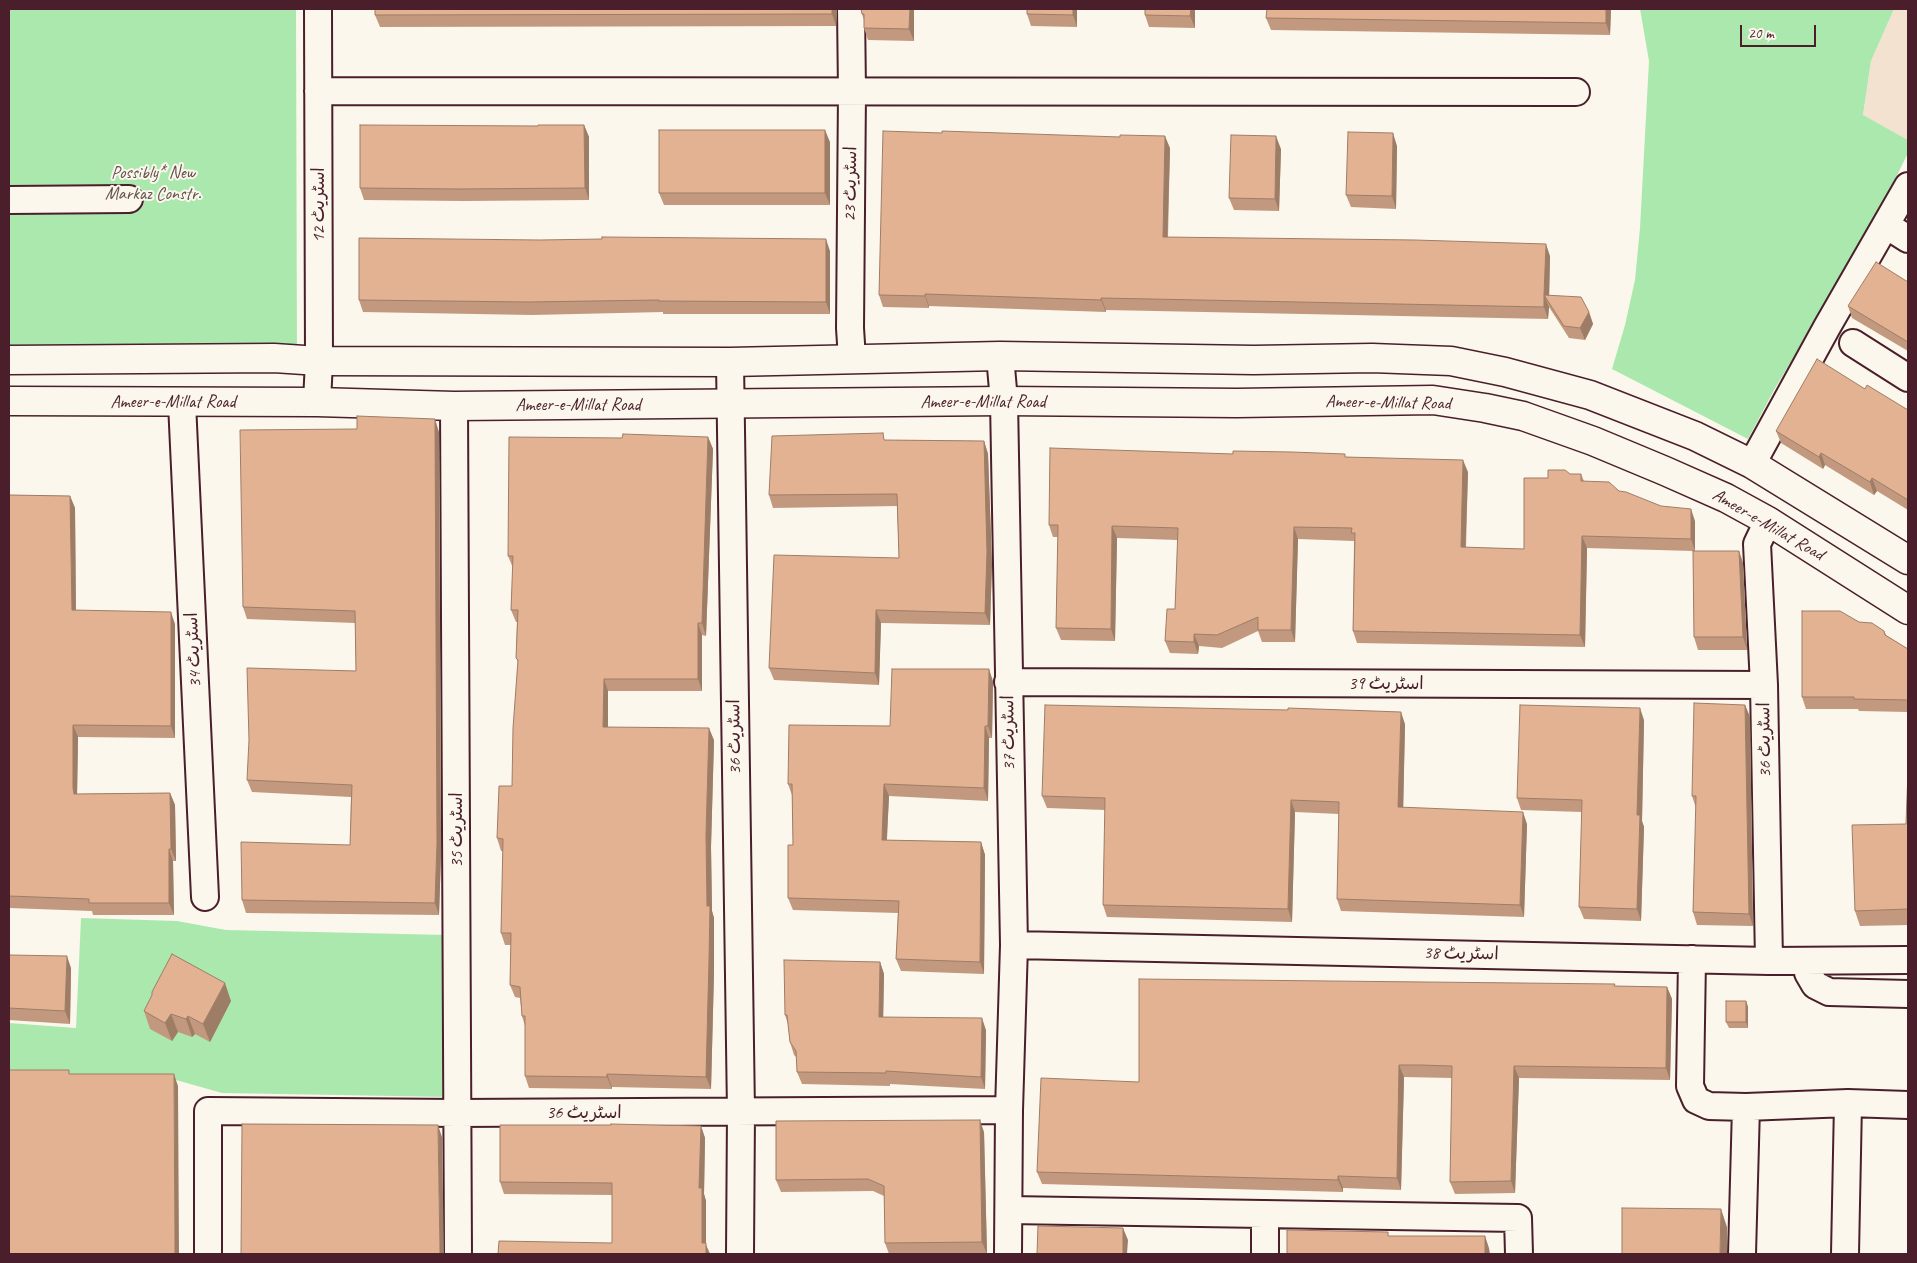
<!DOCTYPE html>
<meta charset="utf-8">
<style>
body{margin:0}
#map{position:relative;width:1917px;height:1263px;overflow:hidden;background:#fbf7ec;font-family:Caveat,sans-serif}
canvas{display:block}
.frame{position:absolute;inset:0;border:10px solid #4a1f2b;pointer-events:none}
.scale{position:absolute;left:1740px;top:25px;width:76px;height:22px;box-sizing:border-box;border:2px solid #4a1f2b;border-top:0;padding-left:6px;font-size:15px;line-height:18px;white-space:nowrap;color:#4a1f2b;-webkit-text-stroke:4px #fbf7ec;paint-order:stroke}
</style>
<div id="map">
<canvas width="1917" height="1263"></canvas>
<div class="frame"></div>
<div class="scale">20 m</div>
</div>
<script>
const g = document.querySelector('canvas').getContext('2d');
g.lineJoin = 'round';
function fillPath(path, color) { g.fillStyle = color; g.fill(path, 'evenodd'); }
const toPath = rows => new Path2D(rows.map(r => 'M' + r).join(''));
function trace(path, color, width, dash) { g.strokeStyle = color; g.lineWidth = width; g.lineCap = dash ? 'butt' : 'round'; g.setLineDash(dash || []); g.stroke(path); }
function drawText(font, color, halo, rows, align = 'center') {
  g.font = font + ' Caveat,"Playpen Sans Arabic",sans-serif'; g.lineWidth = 4; g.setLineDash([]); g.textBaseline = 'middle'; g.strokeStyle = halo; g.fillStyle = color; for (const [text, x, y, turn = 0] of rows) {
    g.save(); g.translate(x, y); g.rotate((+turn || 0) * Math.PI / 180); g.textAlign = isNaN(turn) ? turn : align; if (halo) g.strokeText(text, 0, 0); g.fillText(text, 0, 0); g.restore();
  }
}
fillPath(toPath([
 [1894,9,1908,9,1908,140,1863,116,1871,61]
]), '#f4e2d1');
fillPath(toPath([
 [9,9,296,9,297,364,9,358],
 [1640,9,1894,9,1871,61,1863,115,1908,140,1908,153,1871,228,1774,390,1748,439,1612,369,1625,325,1635,280,1640,228,1649,61],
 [81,918,177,921,226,930,447,935,452,1097,222,1093,176,1080,9,1077,9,1023,76,1028]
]), '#abe8ae');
const street = toPath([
 [851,9,852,92,850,328,852,359],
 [318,91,1576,92],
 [9,200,129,199],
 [1886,225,1908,239],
 [1853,343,1908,378],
 [1000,356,1004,401,1014,945,1009,1110,1008,1254],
 [730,362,741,1112,740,1254],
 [317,402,319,361,318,9],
 [182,403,205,897],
 [454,406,458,1254],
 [1752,464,1827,327,1908,186],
 [1768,521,1757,544,1764,685,1769,961],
 [1008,682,1764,685],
 [1014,945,1769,961,1908,960],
 [1692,959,1690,1086,1696,1100,1709,1106,1746,1107,1848,1103,1908,1105],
 [1808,961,1808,973,1815,985,1829,992,1908,994],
 [1009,1210,1518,1218,1519,1254],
 [1265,1215,1265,1254],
 [208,1254,208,1111,458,1113,1009,1110],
 [1742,1254,1746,1107],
 [1845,1254,1848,1103]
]);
const secondary = toPath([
 [9,360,274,358,319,361,730,362,1000,356,1254,360,1372,358,1451,361,1505,372,1590,395,1695,436,1752,464,1908,560],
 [9,401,317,402,454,406,1004,401,1237,403,1433,400,1485,408,1523,416,1593,441,1665,471,1726,498,1768,521,1908,610]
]);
trace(street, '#4a1f2b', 30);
trace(secondary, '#4a1f2b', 31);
trace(street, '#fbf7ec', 26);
trace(secondary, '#fbf7ec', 28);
fillPath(toPath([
 [375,9,837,9,836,26,380,27,375,15],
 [861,9,914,9,914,41,868,40,864,28,864,20,862,14],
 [1027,9,1077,9,1077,27,1031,26,1027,14],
 [1145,9,1195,9,1195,28,1149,27,1145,15],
 [1611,9,1610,35,1271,30,1266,18],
 [584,125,589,137,589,200,464,201,364,200,360,188,538,126],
 [830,142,830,205,664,205,659,193],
 [1397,146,1396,209,1351,207,1346,195],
 [1170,148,1168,237,1550,256,1549,295,1589,312,1593,324,1585,340,1569,338,1549,307,1548,319,1106,310,1106,312,929,306,929,308,883,307,879,295],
 [1281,149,1279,211,1234,210,1229,198],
 [830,251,830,314,663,314,663,312,532,315,363,312,359,300],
 [1908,282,1908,351,1852,318,1848,306],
 [1865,389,1908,410,1908,510,1877,491,1874,495,1825,465,1823,469,1781,443,1776,431],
 [439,432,441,855,439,915,246,913,242,900,350,845,351,797,252,792,247,780,356,671,355,623,247,619,243,607],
 [708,437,713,449,706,636,702,635,702,691,608,691,608,727,714,740,711,847,712,911,714,918,714,972,711,1089,612,1087,612,1089,529,1088,525,1076,525,1026,522,1016,520,998,515,997,510,985,511,945,505,945,501,933,503,851,501,851,497,838,512,786,518,662,516,658,517,622,516,622,511,610,513,568,508,556],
 [886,440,984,441,988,454,992,564,990,625,881,623,879,685,774,680,769,668,899,558,897,506,773,508,769,495],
 [1346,457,1468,472,1466,548,1524,549,1548,478,1570,474,1581,474,1584,481,1619,491,1695,521,1695,551,1739,551,1743,563,1747,650,1698,650,1694,637,1693,551,1587,548,1585,647,1357,643,1353,631,1354,541,1298,539,1295,642,1262,642,1258,631,1222,648,1199,646,1198,654,1170,653,1165,641,1175,609,1178,540,1117,538,1115,641,1061,640,1056,628,1058,537,1053,537,1049,525],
 [9,495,70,496,75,508,76,610,175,624,175,738,78,737,77,794,170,793,175,805,176,861,173,861,174,915,93,915,92,911,9,908],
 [1859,622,1884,631,1886,635,1908,649,1908,712,1859,711,1858,709,1806,709,1802,697],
 [993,681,992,738,989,738,988,801,889,796,887,840,981,842,985,855,984,974,901,971,896,959,898,913,793,910,788,898,793,845,792,795,788,784,890,726],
 [1745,705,1750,717,1753,926,1697,925,1693,912,1696,808,1692,796],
 [1644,720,1642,821,1644,827,1641,921,1584,919,1579,907,1582,812,1521,810,1517,798],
 [1405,724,1403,808,1527,824,1524,917,1341,911,1337,899,1339,814,1295,812,1292,922,1107,917,1103,905,1105,810,1047,808,1042,796],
 [1908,771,1908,925,1860,926,1855,911,1906,824],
 [9,955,71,968,70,1024,9,1020],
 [880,962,884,974,883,1017,986,1030,985,1089,890,1084,890,1086,802,1084,797,1072,797,1058,794,1055,790,1042,788,1024,785,1015],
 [1615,984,1615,986,1667,987,1672,999,1670,1080,1519,1078,1515,1193,1455,1194,1450,1182,1452,1078,1404,1077,1401,1190,1343,1188,1343,1192,1042,1184,1037,1172,1139,1082],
 [231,1001,210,1042,195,1034,192,1037,178,1032,172,1041,150,1029,144,1011],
 [1746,1001,1748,1007,1748,1028,1729,1028,1726,1022],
 [701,1126,705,1138,704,1194,706,1201,706,1245,710,1254,498,1254,612,1243,612,1195,504,1194,500,1182],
 [984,1132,987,1254,889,1254,885,1243,884,1196,873,1191,781,1192,776,1180]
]), '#c2997e');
fillPath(toPath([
 [832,9,837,9,836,26,832,14],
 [910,9,914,9,914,41,909,29],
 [1073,9,1077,9,1077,27,1073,15],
 [1191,9,1195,9,1195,28,1190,16],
 [1606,9,1611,9,1610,35,1606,23],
 [584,125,589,137,589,200,585,188],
 [825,130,830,142,830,205,825,193],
 [1393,133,1397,146,1396,209,1392,196],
 [1165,136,1170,148,1167,249,1163,237],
 [1276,136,1281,149,1279,211,1275,199],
 [826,239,830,251,830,314,826,302],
 [1546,244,1550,256,1549,302,1544,295],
 [925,294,929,306,929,308,925,296],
 [1544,295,1549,307,1548,319,1544,307],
 [1101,298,1106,310,1106,312,1101,300],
 [1589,312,1593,324,1585,340,1580,328],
 [435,419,439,432,441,855,439,915,435,903],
 [708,437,713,449,706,636,702,623],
 [984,441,988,454,992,564,990,625,985,613],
 [1821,453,1825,465,1823,469,1819,457],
 [1463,460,1468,472,1465,560,1461,547],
 [1872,478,1877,491,1874,495,1870,482],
 [70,496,75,508,76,622,72,610],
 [1691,509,1695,521,1695,551,1691,539],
 [1112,526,1117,538,1115,641,1111,629],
 [1294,527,1298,539,1295,642,1291,630],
 [1582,536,1587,548,1585,647,1580,635],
 [1739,551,1743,563,1747,650,1743,637],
 [876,610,881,623,879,685,875,673],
 [171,612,175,624,175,738,171,726],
 [698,623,702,635,702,691,698,679],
 [1194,634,1199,646,1198,654,1194,642],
 [989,669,993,681,992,738,988,726],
 [604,679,608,691,608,739,603,727],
 [1745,705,1750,717,1753,926,1749,914],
 [1640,708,1644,720,1642,821,1644,827,1641,921,1637,909,1637,815],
 [1401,712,1405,724,1403,819,1398,807],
 [73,725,78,737,77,800,74,794,73,788],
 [985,726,989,738,988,801,984,788],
 [709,728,714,740,711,847,712,911,714,918,714,972,711,1089,706,1077,707,906,706,835],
 [884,784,889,796,886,852,882,840],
 [170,793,175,805,176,861,171,849],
 [1291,800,1295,812,1292,922,1288,909],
 [1523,812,1527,824,1524,917,1520,905],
 [981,842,985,855,984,974,980,962],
 [169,849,173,861,174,915,169,903],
 [67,956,71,968,70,1024,65,1011],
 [880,962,884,974,883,1029,879,1017],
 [225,983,231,1001,210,1042,203,1024],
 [1667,987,1672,999,1670,1080,1666,1068],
 [1746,1001,1748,1007,1748,1028,1746,1022],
 [171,1014,178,1032,172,1041,165,1023],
 [188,1016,195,1034,192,1037,186,1019],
 [982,1018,986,1030,985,1089,981,1077],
 [1399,1065,1404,1077,1401,1190,1397,1178],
 [1514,1066,1519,1078,1515,1193,1511,1181],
 [174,1074,178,1086,179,1254,175,1254],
 [607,1074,612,1087,612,1089,607,1077],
 [980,1120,984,1132,987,1254,982,1242],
 [438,1125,442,1137,444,1254,440,1254],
 [701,1126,705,1138,704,1194,706,1201,706,1245,710,1254,706,1254,702,1243,699,1188],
 [1338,1176,1343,1188,1343,1192,1338,1180],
 [1721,1209,1727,1227,1727,1254,1720,1254],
 [1123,1228,1128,1240,1127,1254,1123,1254],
 [1485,1236,1489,1248,1490,1254,1485,1254]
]), '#9e7d67');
const building = toPath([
 [375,9,832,9,832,14,375,15,375,9],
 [861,9,910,9,909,29,864,28,864,14,862,14,861,9],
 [1027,9,1073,9,1073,15,1027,14,1027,9],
 [1145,9,1191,9,1190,16,1145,15,1145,9],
 [1267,9,1606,9,1606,23,1266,18,1267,9],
 [360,125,538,126,538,125,584,125,585,188,459,189,360,188,360,125],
 [659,130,825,130,825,193,659,193,659,130],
 [883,131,942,133,942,131,1120,137,1120,135,1165,136,1163,237,1415,240,1546,244,1544,295,1581,297,1589,312,1580,328,1564,326,1544,295,1544,307,1101,298,1101,300,925,294,925,296,879,295,883,131],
 [1348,132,1393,133,1392,196,1346,195,1348,132],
 [1231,135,1276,136,1275,199,1229,198,1231,135],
 [602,237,826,239,826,302,659,301,659,300,528,302,359,300,359,238,540,240,602,239,602,237],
 [1876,262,1908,282,1908,342,1848,306,1876,262],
 [1817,359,1865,389,1867,385,1908,410,1908,500,1872,478,1870,482,1821,453,1819,457,1776,431,1817,359],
 [357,416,435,419,437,843,435,903,242,900,241,842,350,845,352,785,247,780,249,740,247,668,356,671,355,611,243,607,240,430,357,429,357,416],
 [883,433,884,440,984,441,987,552,985,613,876,610,875,673,769,668,774,555,899,558,897,494,769,495,772,436,883,433],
 [623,434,708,437,702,623,698,623,698,679,604,679,603,727,709,728,706,835,707,906,710,906,709,960,706,1077,607,1074,607,1077,525,1076,525,1016,522,1016,520,987,510,985,511,933,501,933,503,839,497,838,499,786,512,786,513,728,518,660,516,658,518,610,511,610,513,556,508,556,509,437,622,438,623,434],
 [1050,448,1233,454,1233,451,1292,452,1345,454,1345,457,1463,460,1461,547,1524,549,1524,478,1548,478,1548,470,1565,470,1570,474,1581,474,1581,481,1609,482,1619,491,1626,492,1661,506,1691,509,1691,539,1582,536,1580,635,1353,631,1355,533,1351,533,1352,528,1294,527,1291,630,1258,630,1258,617,1217,635,1194,634,1194,642,1165,641,1167,609,1175,609,1178,528,1112,526,1111,629,1056,628,1058,525,1049,525,1050,448],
 [9,495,70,496,72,610,171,612,171,726,73,725,73,788,74,794,170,793,171,849,169,849,169,903,89,903,89,899,9,896,9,495],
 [1693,551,1739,551,1743,637,1694,637,1693,551],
 [1802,611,1840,611,1859,622,1872,623,1884,631,1885,635,1908,649,1908,700,1854,699,1854,697,1802,697,1802,611],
 [892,669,989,669,988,726,985,726,984,788,884,784,882,840,981,842,980,962,896,959,899,901,788,898,788,845,793,845,792,784,788,784,789,725,890,726,892,669],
 [1694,703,1745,705,1749,914,1693,912,1696,796,1692,796,1694,703],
 [1045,705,1288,710,1288,708,1401,712,1398,807,1523,812,1520,905,1337,899,1339,802,1291,800,1288,909,1103,905,1105,798,1042,796,1045,705],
 [1520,705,1640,708,1637,815,1640,815,1637,909,1579,907,1582,800,1517,798,1520,705],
 [1908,771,1908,909,1855,911,1852,825,1906,824,1908,771],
 [172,954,225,983,203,1024,188,1016,186,1019,171,1014,165,1023,144,1011,152,995,152,992,172,954],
 [9,955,67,956,65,1011,9,1008,9,955],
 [784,960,880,962,879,1017,982,1018,981,1077,886,1071,886,1073,797,1072,796,1051,790,1042,787,1015,785,1015,784,960],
 [1139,979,1615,984,1614,986,1667,987,1666,1068,1514,1066,1511,1181,1450,1182,1452,1066,1420,1065,1399,1065,1397,1178,1338,1176,1338,1180,1037,1172,1041,1078,1139,1082,1139,979],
 [1726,1001,1746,1001,1746,1022,1726,1022,1726,1001],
 [9,1070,69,1070,69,1074,174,1074,175,1254,9,1254,9,1070],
 [980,1120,982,1242,885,1243,884,1186,868,1179,776,1180,776,1121,980,1120],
 [242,1124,438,1125,440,1254,241,1254,242,1124],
 [611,1124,701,1126,699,1188,702,1188,702,1243,706,1243,706,1254,498,1254,499,1241,612,1243,612,1183,500,1182,500,1125,611,1125,611,1124],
 [1622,1208,1721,1209,1720,1254,1622,1254,1622,1208],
 [1038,1226,1123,1228,1123,1254,1037,1254,1038,1226],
 [1287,1230,1388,1232,1388,1236,1485,1236,1485,1254,1287,1254,1287,1230]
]);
fillPath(building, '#e2b293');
trace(building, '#9e7d67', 1);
drawText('18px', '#62514c', '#fbf7ec', [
 ["Possibly* New",153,173],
 ["Markaz Constr.",153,194]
]);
drawText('18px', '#4a1f2b', '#fbf7ec', [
 ["اسٹریٹ 23",851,184,-89],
 ["اسٹریٹ 12",319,205,-90],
 ["Ameer-e-Millat Road",173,402],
 ["Ameer-e-Millat Road",983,402],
 ["Ameer-e-Millat Road",1388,403,1],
 ["Ameer-e-Millat Road",578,405],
 ["Ameer-e-Millat Road",1768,525,30],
 ["اسٹریٹ 34",194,650,-93],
 ["اسٹریٹ 39",1386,684],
 ["اسٹریٹ 37",1009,733,-91],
 ["اسٹریٹ 36",735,737,-91],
 ["اسٹریٹ 36",1765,740,-91],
 ["اسٹریٹ 35",457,830,-90],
 ["اسٹریٹ 38",1461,954,1],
 ["اسٹریٹ 36",584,1113]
]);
</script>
